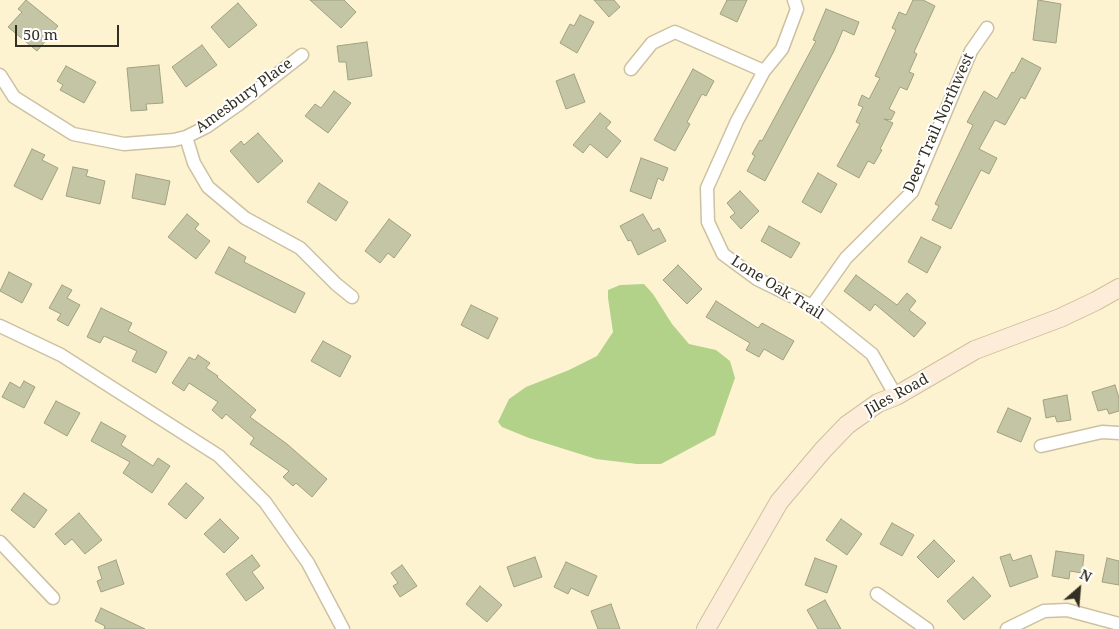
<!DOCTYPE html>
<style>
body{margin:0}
#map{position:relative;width:1119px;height:629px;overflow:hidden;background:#fef3d1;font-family:"Noto Serif",serif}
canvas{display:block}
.north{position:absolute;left:1054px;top:564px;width:50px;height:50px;-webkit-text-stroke:4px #fff;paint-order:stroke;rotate:27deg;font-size:14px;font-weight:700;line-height:20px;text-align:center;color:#332f22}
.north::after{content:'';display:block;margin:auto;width:18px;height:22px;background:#332f22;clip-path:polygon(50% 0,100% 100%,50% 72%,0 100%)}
.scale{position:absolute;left:15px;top:25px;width:104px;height:22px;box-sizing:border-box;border:2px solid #332f22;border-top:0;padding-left:6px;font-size:15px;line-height:18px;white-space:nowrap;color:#332f22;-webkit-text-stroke:4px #fff;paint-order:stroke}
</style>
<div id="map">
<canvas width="1119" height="629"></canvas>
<div class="north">N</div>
<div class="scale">50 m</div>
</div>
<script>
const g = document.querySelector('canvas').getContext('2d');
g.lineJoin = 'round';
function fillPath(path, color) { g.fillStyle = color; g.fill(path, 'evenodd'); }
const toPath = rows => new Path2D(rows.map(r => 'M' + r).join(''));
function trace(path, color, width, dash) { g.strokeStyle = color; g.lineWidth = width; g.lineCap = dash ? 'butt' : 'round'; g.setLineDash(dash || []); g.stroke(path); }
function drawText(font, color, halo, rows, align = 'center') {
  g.font = font + ' "Noto Serif",serif'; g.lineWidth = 4; g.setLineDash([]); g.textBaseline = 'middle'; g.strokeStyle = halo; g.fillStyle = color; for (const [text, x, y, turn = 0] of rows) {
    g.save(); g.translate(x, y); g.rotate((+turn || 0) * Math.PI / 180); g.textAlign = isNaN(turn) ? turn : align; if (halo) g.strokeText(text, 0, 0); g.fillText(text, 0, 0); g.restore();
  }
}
fillPath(toPath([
 [644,284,653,294,672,324,689,344,716,350,730,361,735,378,715,435,661,464,637,464,596,459,529,438,502,427,498,422,509,399,526,387,569,370,597,356,613,332,608,298,608,290,620,285]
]), '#b2d289');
const building = toPath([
 [26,0,58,26,37,51,8,27,22,12,18,9,26,0],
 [310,0,344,0,356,12,341,28,310,0],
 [594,0,614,0,620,7,609,17,594,0],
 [727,0,747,0,737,22,720,14,727,0],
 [913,0,923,0,935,6,914,52,917,54,909,72,914,74,907,90,900,87,889,109,895,112,891,120,884,119,893,123,880,149,882,150,874,164,868,161,859,178,837,166,860,124,856,122,863,107,858,105,862,95,869,99,880,78,875,76,896,30,892,28,899,12,906,15,913,0],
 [1038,0,1061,4,1056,43,1033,40,1038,0],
 [238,3,257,25,229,48,211,27,238,3],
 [826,9,859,22,854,35,843,30,834,51,765,181,747,171,755,156,752,154,760,140,762,141,816,41,813,40,826,9],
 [580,15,594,22,577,53,560,43,570,24,574,26,580,15],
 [367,42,372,76,348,80,346,62,339,62,337,46,367,42],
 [202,45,217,65,186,87,172,67,202,45],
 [1022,58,1041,68,1025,99,1021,97,1005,125,995,120,979,149,997,158,989,174,981,170,951,229,932,220,939,206,935,204,973,125,967,122,984,91,997,99,1012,72,1014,73,1022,58],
 [159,65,163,103,146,104,147,110,131,111,127,68,159,65],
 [66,66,96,82,84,103,60,90,63,85,57,81,66,66],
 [693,69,714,81,706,96,702,94,687,122,690,124,675,151,654,140,693,69],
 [574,74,585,102,566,109,556,81,574,74],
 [334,91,351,103,328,133,305,116,315,104,321,108,334,91],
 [600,113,611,122,606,128,621,141,607,158,590,144,583,153,573,145,600,113],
 [258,133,283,161,258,183,230,151,241,141,244,145,258,133],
 [32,149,45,155,42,160,58,168,42,200,14,186,32,149],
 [641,158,668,168,663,181,658,178,651,199,630,191,641,158],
 [73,167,88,170,86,176,105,181,100,204,66,196,73,167],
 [818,173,837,184,821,213,802,202,818,173],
 [136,174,170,181,165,205,132,198,136,174],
 [319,183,348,202,336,221,307,202,319,183],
 [740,191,759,211,741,229,730,217,735,213,727,203,740,191],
 [187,214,199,224,195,229,210,241,196,259,168,237,187,214],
 [643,214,653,231,659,228,666,241,638,255,631,240,628,241,620,226,643,214],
 [389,219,411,235,394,258,388,253,380,263,365,251,389,219],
 [769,226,800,243,791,258,761,241,769,226],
 [921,237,941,247,927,273,908,262,921,237],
 [229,247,246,257,244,262,305,293,295,313,215,273,229,247],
 [678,265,702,289,687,304,663,280,678,265],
 [9,272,32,284,22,303,0,291,9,272],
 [856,275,897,305,907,293,916,301,909,310,926,323,914,337,875,304,870,311,844,291,856,275],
 [62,285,72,290,67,298,80,305,68,326,57,320,61,314,49,308,62,285],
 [716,301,758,328,762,323,794,341,783,360,764,349,759,357,746,350,750,343,706,317,716,301],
 [471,305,498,318,488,339,461,325,471,305],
 [101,308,132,323,128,331,167,352,156,373,132,361,137,351,104,336,100,343,87,337,101,308],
 [323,341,351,356,340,377,311,361,323,341],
 [198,355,210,363,206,368,218,376,217,377,256,410,250,417,287,444,327,479,312,497,296,483,293,486,283,477,289,471,250,444,254,438,226,414,222,419,212,410,218,402,189,383,184,391,172,383,189,357,195,360,198,355],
 [24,381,35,387,24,408,2,397,10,382,20,388,24,381],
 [1115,385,1119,398,1119,411,1109,414,1107,409,1098,411,1092,392,1115,385],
 [1067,395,1071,420,1057,422,1055,416,1046,418,1043,400,1067,395],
 [56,401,80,413,67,436,44,423,56,401],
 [1008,408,1031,418,1021,442,997,432,1008,408],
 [101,422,126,436,121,445,153,466,158,458,170,466,152,493,123,473,130,462,91,441,101,422],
 [186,483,204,498,186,519,168,504,186,483],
 [24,493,47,510,34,528,11,510,24,493],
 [79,513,102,540,85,554,72,539,65,545,55,534,79,513],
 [220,519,239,538,224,553,204,534,220,519],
 [841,519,862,534,847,555,826,540,841,519],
 [892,523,914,535,902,556,880,544,892,523],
 [934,540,955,561,938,578,917,557,934,540],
 [1056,551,1084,555,1082,573,1070,571,1069,579,1052,576,1056,551],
 [1010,554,1013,561,1031,555,1038,577,1010,587,1000,557,1010,554],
 [252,555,260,566,252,572,264,588,246,601,226,574,252,555],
 [535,557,542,577,514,587,507,567,535,557],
 [815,558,837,566,827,593,805,585,815,558],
 [1107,558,1119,561,1119,585,1102,582,1107,558],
 [116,560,124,584,101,592,97,581,102,579,98,567,116,560],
 [566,562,597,576,588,596,571,588,568,594,554,587,566,562],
 [402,565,417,586,400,597,393,586,398,583,391,573,402,565],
 [973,577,991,596,964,620,947,601,973,577],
 [480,586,502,605,487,622,466,604,480,586],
 [825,600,841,629,818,629,807,610,825,600],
 [611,604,620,629,598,629,591,611,611,604],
 [101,608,145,629,104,629,105,626,95,621,101,608]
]);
fillPath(building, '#c3c5a4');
trace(building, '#a0a181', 1);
const street = toPath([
 [794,0,797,9,782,49,764,71,737,121,707,188,708,222,723,254,757,279,812,306,872,354,896,396],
 [631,69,652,43,675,32,764,71],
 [0,75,14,97,73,134,124,144,174,140,186,137,206,127,239,104,302,55],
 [186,137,194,163,208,187,245,218,300,248,336,284,352,297],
 [812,306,846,258,912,192,971,51,987,28],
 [0,326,61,355,219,456,265,502,308,563,343,629],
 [1041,446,1102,432,1119,433],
 [0,542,53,598],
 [877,594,927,629],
 [1007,629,1044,611,1067,610,1119,624]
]);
const secondary = toPath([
 [706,629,779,502,823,450,847,425,878,403,896,396,975,350,1060,318,1096,301,1119,288]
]);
trace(street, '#ccc1a1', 15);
trace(secondary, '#ccc1a1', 20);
trace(street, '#fff', 12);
trace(secondary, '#fdecd7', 18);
drawText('15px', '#332f22', '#fff', [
 ["Amesbury Place",244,96,-36],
 ["Deer Trail Northwest",939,123,-66],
 ["Lone Oak Trail",777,288,32],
 ["Jiles Road",897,395,-29]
]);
</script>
